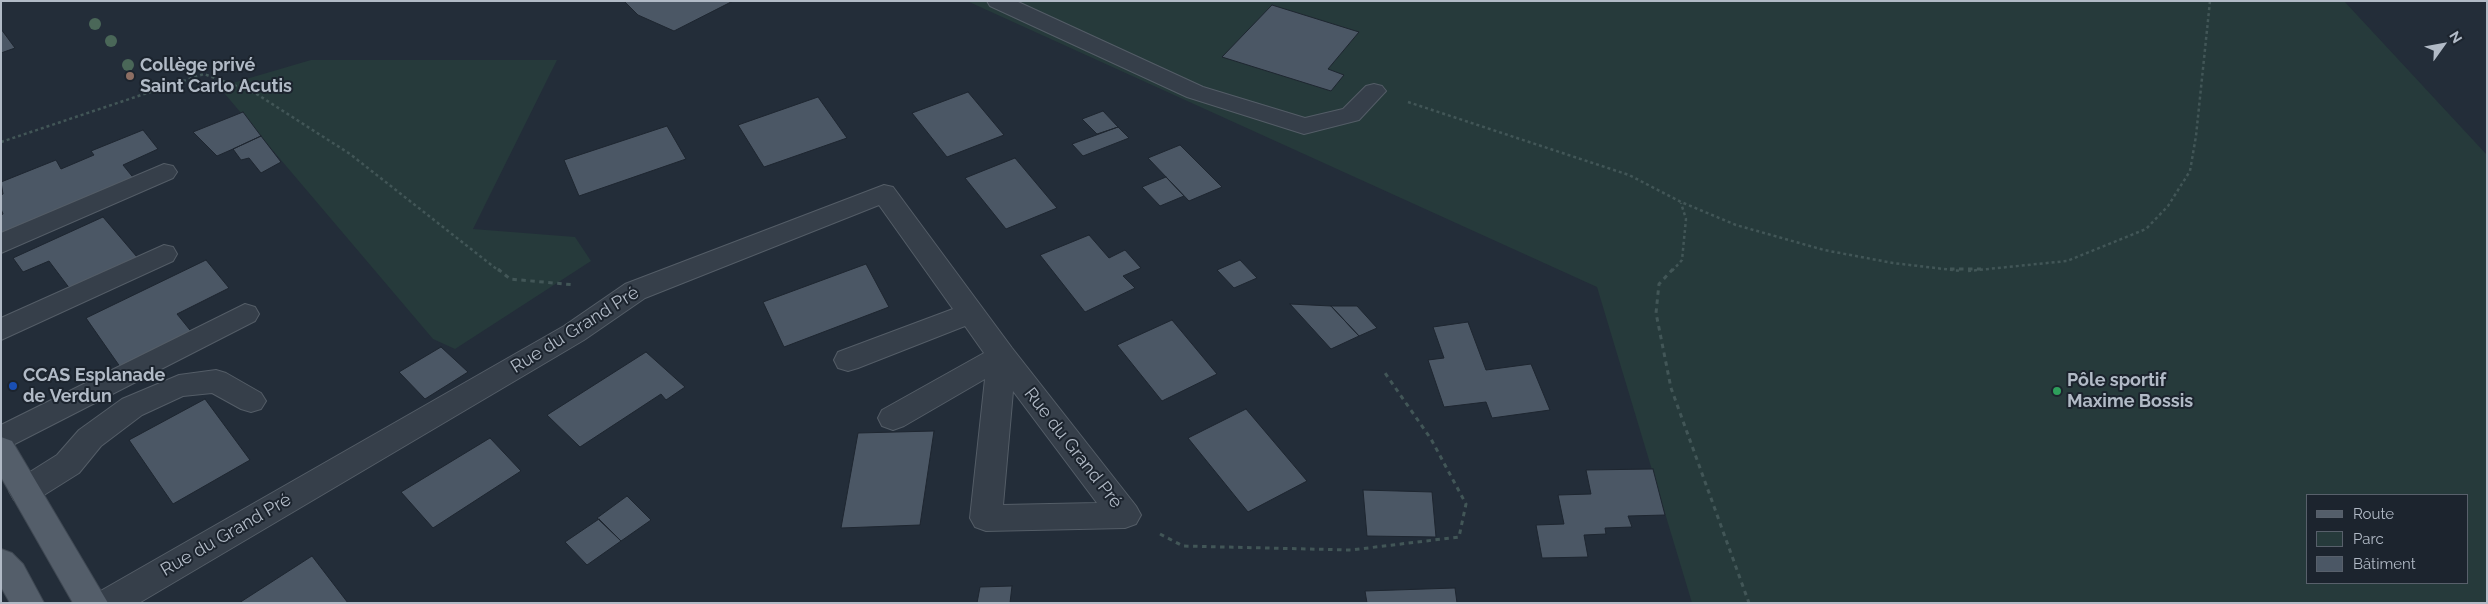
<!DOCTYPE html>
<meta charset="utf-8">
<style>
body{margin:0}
#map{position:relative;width:2488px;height:604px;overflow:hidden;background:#232d39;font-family:Raleway,sans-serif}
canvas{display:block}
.frame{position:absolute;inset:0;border:2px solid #b1bac6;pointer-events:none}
.legend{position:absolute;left:2306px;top:494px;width:162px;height:90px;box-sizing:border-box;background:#1c242e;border:1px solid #58606b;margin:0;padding:6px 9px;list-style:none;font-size:15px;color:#b1bac6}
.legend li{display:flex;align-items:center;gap:10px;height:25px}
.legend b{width:25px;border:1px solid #58606b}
.north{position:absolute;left:2418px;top:20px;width:50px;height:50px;-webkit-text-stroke:4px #1c242e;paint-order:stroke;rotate:58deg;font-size:14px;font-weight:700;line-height:20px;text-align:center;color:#b1bac6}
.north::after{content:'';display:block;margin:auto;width:18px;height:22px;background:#b1bac6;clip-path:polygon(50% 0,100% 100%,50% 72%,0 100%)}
</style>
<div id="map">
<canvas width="2488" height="604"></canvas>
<div class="frame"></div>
<ul class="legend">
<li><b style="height:6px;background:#545e6a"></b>Route</li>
<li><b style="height:14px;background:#263a3b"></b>Parc</li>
<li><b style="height:14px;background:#4b5765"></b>Bâtiment</li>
</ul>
<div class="north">N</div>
</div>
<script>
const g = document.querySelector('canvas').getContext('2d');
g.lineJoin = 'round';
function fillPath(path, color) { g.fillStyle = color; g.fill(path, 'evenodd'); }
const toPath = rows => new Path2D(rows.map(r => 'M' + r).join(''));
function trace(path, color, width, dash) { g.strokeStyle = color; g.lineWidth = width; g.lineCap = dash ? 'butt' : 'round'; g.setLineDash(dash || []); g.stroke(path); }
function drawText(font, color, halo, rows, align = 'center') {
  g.font = font + ' Raleway,sans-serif'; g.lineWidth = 4; g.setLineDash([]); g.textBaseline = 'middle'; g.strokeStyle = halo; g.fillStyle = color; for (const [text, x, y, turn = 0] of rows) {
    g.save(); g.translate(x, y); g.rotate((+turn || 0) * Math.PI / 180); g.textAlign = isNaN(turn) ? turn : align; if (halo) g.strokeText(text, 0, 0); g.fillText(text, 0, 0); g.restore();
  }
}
fillPath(toPath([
 [967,1,2344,1,2487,155,2487,603,1692,603,1597,287],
 [2307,495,2467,495,2467,583,2307,583],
 [311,60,557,60,473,229,575,237,591,261,455,349,433,339,219,87]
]), '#263a3b');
const building = toPath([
 [624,1,733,1,674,31,638,15,624,1],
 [1272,5,1359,32,1328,69,1344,75,1331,91,1222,57,1272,5],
 [1,29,15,48,1,53,1,29],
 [968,92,1004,135,947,157,912,113,968,92],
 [818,97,847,138,764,167,738,125,818,97],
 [1103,111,1118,127,1097,134,1082,119,1103,111],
 [243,112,261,136,233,149,217,156,193,132,243,112],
 [667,126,686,159,579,196,564,160,667,126],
 [1118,127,1129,138,1083,156,1072,144,1118,127],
 [143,130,158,149,123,165,136,181,1,239,1,215,3,214,1,209,1,195,3,194,1,182,56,160,61,169,94,155,91,151,143,130],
 [261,136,281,162,261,173,249,158,241,160,233,149,261,136],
 [1180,145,1222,187,1189,201,1148,158,1180,145],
 [1015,158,1057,208,1006,229,965,178,1015,158],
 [1166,177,1184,196,1160,206,1142,187,1166,177],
 [103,217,137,257,70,289,49,261,23,272,13,258,103,217],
 [1089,235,1109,258,1125,250,1141,268,1123,276,1135,288,1085,312,1040,255,1089,235],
 [206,260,229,288,177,314,194,335,123,371,86,318,206,260],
 [1240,260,1257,278,1234,288,1217,270,1240,260],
 [866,264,889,307,784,347,763,302,866,264],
 [1290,304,1331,306,1359,336,1331,349,1290,304],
 [1331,306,1357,306,1377,328,1359,336,1331,306],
 [1172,320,1217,374,1162,401,1117,345,1172,320],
 [1468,322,1486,370,1531,364,1550,410,1492,418,1486,402,1444,407,1428,360,1444,358,1433,327,1468,322],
 [441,347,468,372,425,399,399,372,441,347],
 [646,352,685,387,666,400,661,394,580,447,547,415,646,352],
 [205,399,250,460,173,504,129,440,205,399],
 [1246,409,1307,481,1248,512,1188,438,1246,409],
 [934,431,920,525,841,528,858,433,934,431],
 [490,438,521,471,433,528,401,492,490,438],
 [1653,469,1665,515,1628,516,1632,527,1605,528,1606,534,1584,535,1588,557,1542,558,1536,525,1564,524,1558,495,1591,494,1586,470,1653,469],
 [1363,490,1432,492,1436,537,1367,536,1363,490],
 [627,496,651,520,621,541,597,518,627,496],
 [599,519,621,541,587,565,565,542,599,519],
 [312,556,348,603,239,603,312,556],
 [1012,586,1010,603,977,603,980,587,1012,586],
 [1455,588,1457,603,1367,603,1365,591,1455,588]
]);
fillPath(building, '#4b5765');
trace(building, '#1e2630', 1);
const minor = toPath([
 [987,1,1016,1,1203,87,1305,118,1343,109,1366,86,1374,84,1382,86,1386,91,1359,120,1304,134,1187,97,990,6,987,1],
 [164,164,173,166,177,172,173,178,1,253,1,233,164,164],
 [884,185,893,187,1012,348,1136,506,1141,515,1136,524,1125,528,986,531,975,527,970,518,985,379,904,426,893,430,882,426,878,418,882,410,984,353,965,326,858,368,848,371,838,368,834,360,838,352,953,309,879,205,645,298,584,340,139,603,92,603,97,593,564,326,625,284,884,185],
 [1013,391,1097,503,1003,505,1013,391],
 [164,245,173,247,177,254,173,261,1,340,1,318,164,245],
 [245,304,255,307,259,314,255,321,1,451,1,425,245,304],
 [216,370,226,373,261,393,266,401,261,409,251,412,241,409,212,393,183,396,142,415,101,446,79,473,36,500,25,504,14,500,9,491,14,482,57,455,79,430,122,399,179,375,216,370]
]);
const major = toPath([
 [1,437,12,441,108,603,73,603,1,477,1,437],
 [1,549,12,553,23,564,44,603,10,603,1,587,1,549]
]);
trace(minor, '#545d67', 2);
trace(major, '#3f4853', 2);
trace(toPath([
 [1408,102,1629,175,1681,202,1736,225,1824,250,1893,263,1961,271],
 [1,142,204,74,255,93,350,154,499,271],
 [1672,271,1682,260,1686,219,1681,203],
 [1968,271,2067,261,2146,229,2168,206,2190,171,2196,136,2210,1]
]), '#425657', 2.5, [3, 3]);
trace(toPath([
 [498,269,510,279,575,285],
 [1673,269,1659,284,1656,313,1671,388,1749,603],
 [1950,269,1981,269],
 [1160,534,1183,546,1351,550,1459,537,1466,504,1431,439,1385,373]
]), '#425657', 3, [4.5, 4.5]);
fillPath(minor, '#363f4a');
fillPath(major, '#545e6a');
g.fillStyle = '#4a6758';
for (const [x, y] of [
 [95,24],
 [111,41],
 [128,65]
]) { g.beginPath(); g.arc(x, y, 6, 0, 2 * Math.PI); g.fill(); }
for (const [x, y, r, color] of [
 [130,76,5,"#8d6e63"],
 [13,386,5,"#1a4fb4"],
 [2057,391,5,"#2e9e5b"]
]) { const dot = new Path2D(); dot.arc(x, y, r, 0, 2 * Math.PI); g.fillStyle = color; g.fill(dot); trace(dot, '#1c242e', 2); }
drawText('bold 18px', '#b1bac6', '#1c242e', [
 ["Collège privé",140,66],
 ["Saint Carlo Acutis",140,87],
 ["CCAS Esplanade",23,376],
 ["de Verdun",23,397],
 ["Pôle sportif",2067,381],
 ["Maxime Bossis",2067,402]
], 'left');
drawText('18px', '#b1bac6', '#1c242e', [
 ["Rue du Grand Pré",575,330,-32],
 ["Rue du Grand Pré",1073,448,52],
 ["Rue du Grand Pré",226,535,-30]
]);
</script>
